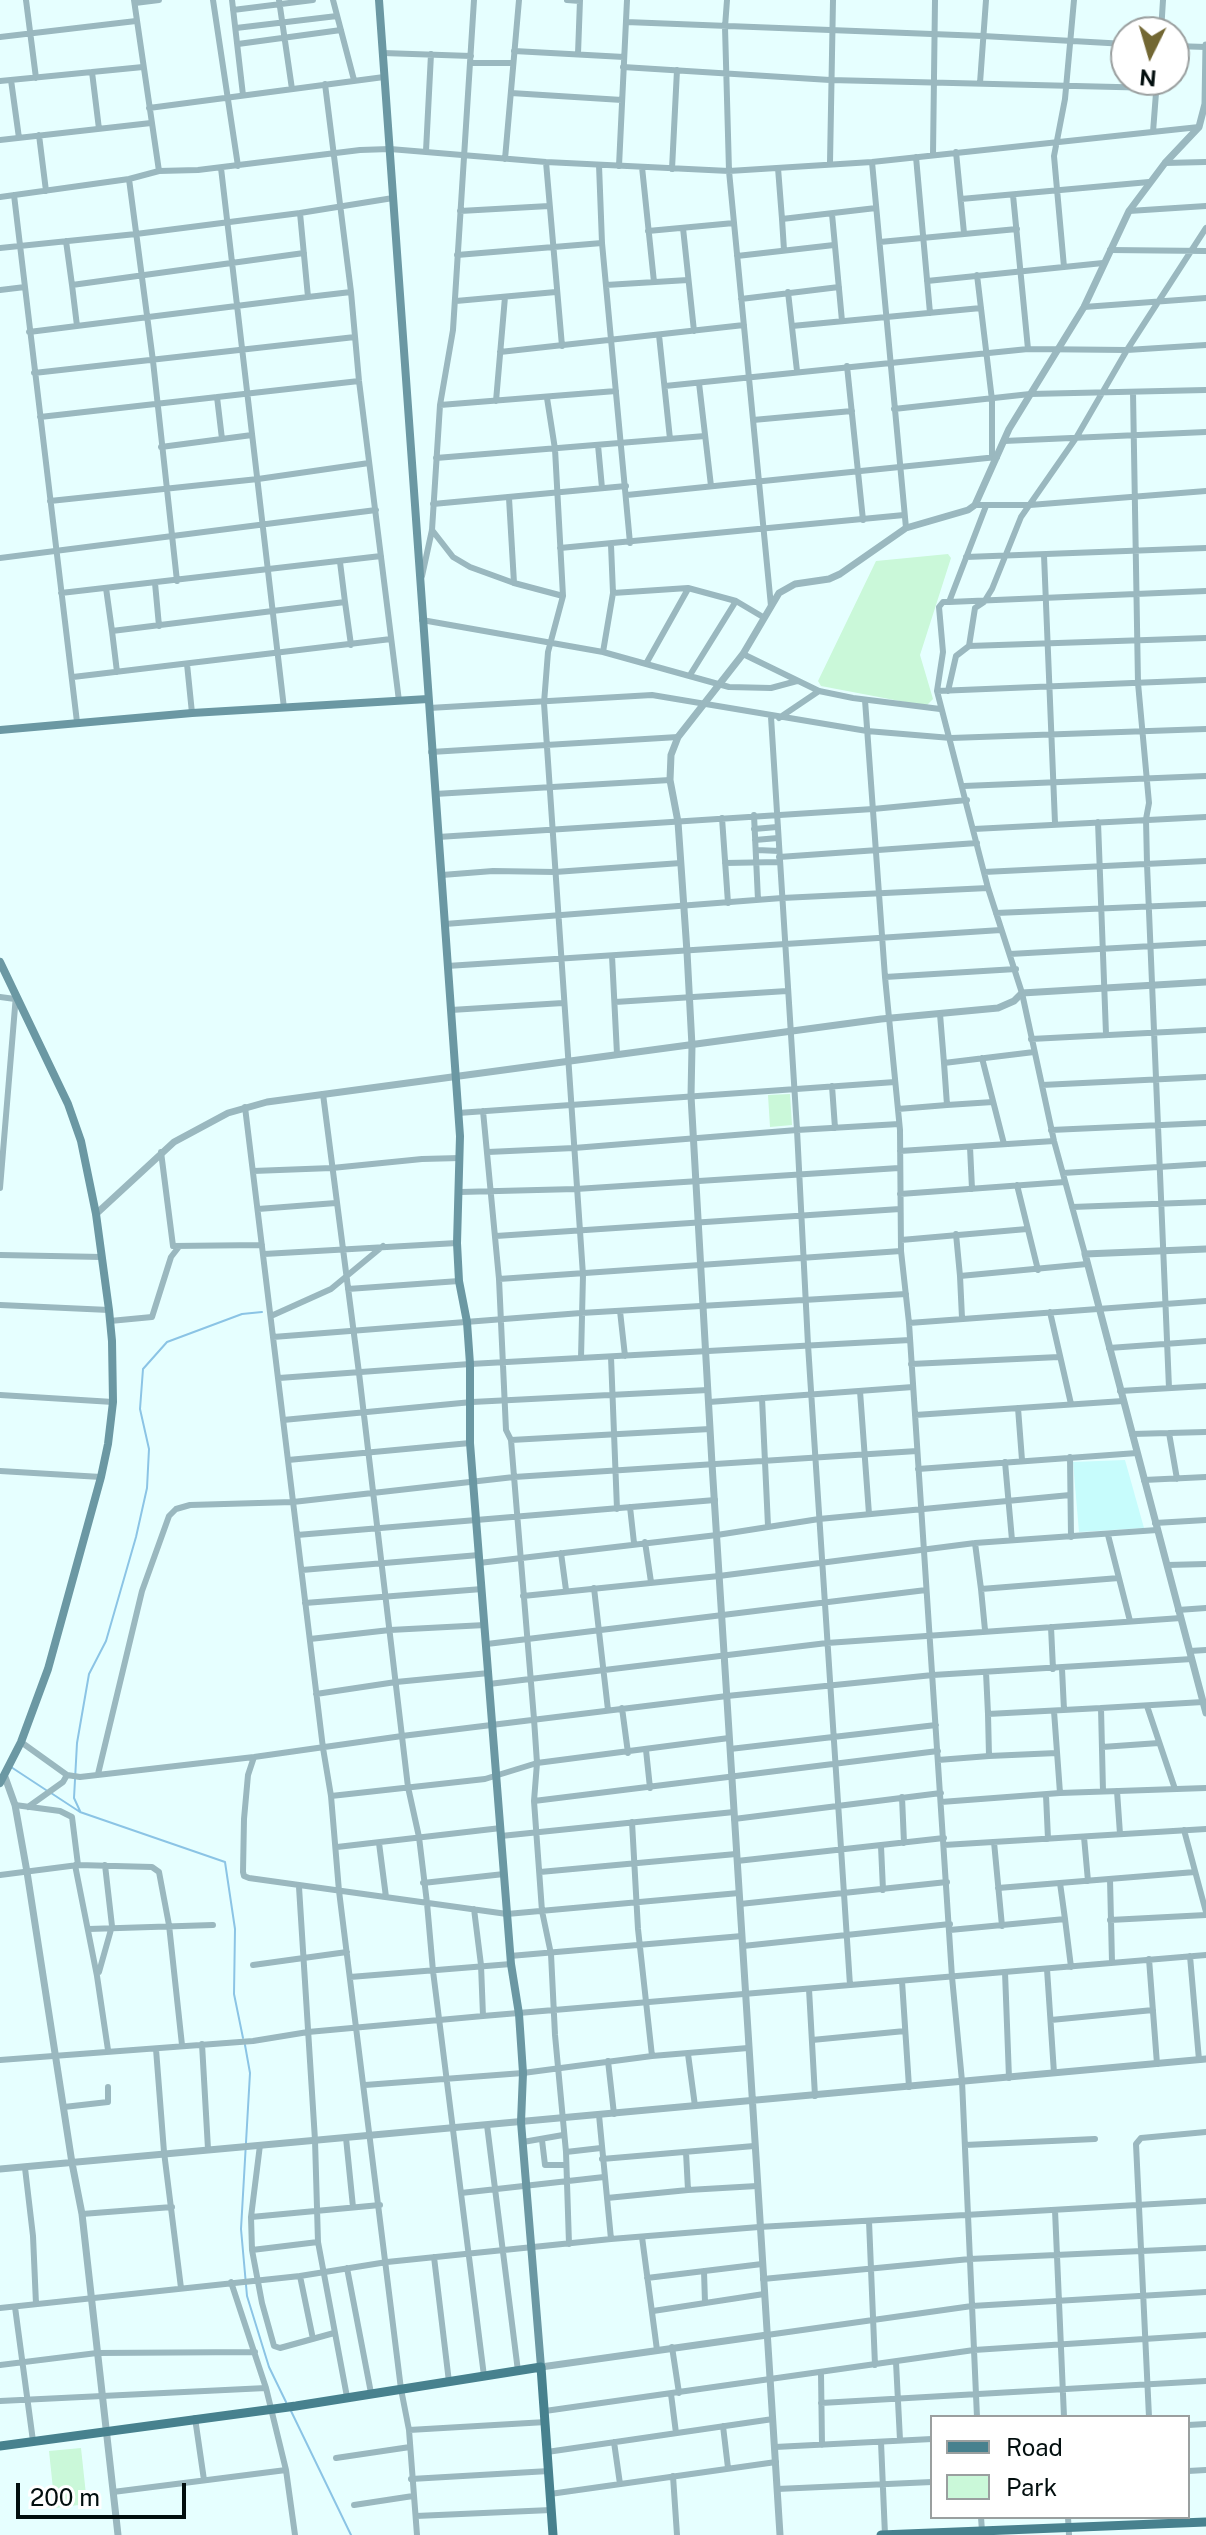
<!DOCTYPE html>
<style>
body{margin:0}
#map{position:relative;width:1206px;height:2535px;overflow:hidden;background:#e6ffff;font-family:"Public Sans",sans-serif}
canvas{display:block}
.legend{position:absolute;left:930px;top:2415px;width:260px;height:104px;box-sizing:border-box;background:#fff;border:2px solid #9a9f9f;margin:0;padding:10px 14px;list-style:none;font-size:24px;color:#020e0e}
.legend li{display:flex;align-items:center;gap:16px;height:40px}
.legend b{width:40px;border:2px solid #9a9f9f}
.north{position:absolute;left:1110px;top:16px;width:80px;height:80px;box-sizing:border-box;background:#fff;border:2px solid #9a9f9f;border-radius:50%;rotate:185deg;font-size:22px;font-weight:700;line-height:32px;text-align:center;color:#020e0e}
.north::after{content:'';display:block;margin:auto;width:28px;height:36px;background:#726733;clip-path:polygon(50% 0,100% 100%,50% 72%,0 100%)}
.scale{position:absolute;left:16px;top:2483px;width:170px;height:36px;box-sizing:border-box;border:4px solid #020e0e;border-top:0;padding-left:10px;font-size:24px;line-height:28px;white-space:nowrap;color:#020e0e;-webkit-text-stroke:6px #fff;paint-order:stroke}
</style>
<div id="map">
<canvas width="1206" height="2535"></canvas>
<ul class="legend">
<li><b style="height:10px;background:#47818e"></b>Road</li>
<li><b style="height:22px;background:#caf8d9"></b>Park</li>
</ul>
<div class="north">N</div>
<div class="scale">200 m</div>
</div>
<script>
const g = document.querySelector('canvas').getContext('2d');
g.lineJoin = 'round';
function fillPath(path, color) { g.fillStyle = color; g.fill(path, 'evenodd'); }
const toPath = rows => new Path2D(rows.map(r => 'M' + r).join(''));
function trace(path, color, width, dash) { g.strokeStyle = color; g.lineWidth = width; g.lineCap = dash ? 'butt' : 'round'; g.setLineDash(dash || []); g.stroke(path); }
fillPath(toPath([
 [1125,1460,1144,1528,1079,1532,1073,1462]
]), '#c7fcfc');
fillPath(toPath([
 [948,554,951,558,920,655,933,699,926,706,821,686,818,681,876,561],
 [790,1094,792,1125,770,1127,768,1095],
 [81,2448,87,2504,55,2508,49,2451]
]), '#caf8d9');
trace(toPath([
 [11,1767,46,1790],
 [51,1793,80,1812,225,1862,235,1929,234,1994,243,2038],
 [80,1811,74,1798,77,1743,89,1674,106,1641,136,1537,147,1488,149,1449,140,1409,143,1369,167,1342,242,1314,262,1312],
 [245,2045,250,2073,241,2229,247,2296,269,2367,286,2402],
 [291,2411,351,2535]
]), '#8bc4e5', 2);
trace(toPath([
 [26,0,36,78],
 [134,0,159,171],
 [213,0,238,166],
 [232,0,243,95],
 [279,0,292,89],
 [333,0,354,80],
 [567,0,580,1],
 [727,0,725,27,729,171,771,606],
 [135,3,159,0],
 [233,10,313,0],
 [626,22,983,36,1126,44],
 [236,28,337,16],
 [1161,32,1163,0],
 [0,37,136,21],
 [238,44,341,30],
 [1174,46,1206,47],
 [514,51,624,57],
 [383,53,471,56],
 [578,54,580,0],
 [470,63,513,63],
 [623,67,830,80,1157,88],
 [92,72,99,129],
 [11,80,19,138],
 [0,81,143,67],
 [980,83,986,0],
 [325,84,351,292,359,381,399,701],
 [511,93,622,100],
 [149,108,384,77],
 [1153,132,1157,80],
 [39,135,46,191],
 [0,140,151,123],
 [426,151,431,54],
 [956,152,964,233],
 [933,155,935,0],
 [916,157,930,313],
 [505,159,519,0],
 [546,162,562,346],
 [872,162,906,528],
 [830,163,833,0],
 [1165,163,1206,162],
 [599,165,602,243,630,543],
 [619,166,627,0],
 [642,167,654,282],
 [221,168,284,708],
 [778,168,782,219],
 [672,169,677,70],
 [129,179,153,361,177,581],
 [14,195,77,722],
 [1013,195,1028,349],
 [0,197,129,179,159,171,198,170,360,150,390,149,546,162,729,171,872,162,1199,127],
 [961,199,1149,182],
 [460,211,549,206],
 [1129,211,1206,206],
 [832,214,842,321],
 [683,228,694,331],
 [648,231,734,223],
 [66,241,72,285,304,253],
 [880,242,1017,229],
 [0,248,136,234,300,213],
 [784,250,782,219,876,208],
 [1110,250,1206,251],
 [457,255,602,243],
 [737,256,834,245],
 [1064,267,1054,156,1065,99,1074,0],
 [977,275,992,400,992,458],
 [927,281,1103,263],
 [72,285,77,326],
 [606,285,688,280],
 [0,290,25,287],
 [351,292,308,297,300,213,393,198],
 [788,292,797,371],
 [741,299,839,287],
 [456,301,556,292],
 [1084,307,1206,298],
 [792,326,981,308],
 [29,332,308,297],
 [659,335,670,439],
 [500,352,744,325],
 [847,366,863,520],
 [34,373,355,337],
 [699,383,711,486],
 [665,386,1028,349,1127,350,1206,345],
 [1133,392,1138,683,1149,803,1146,819,1147,864,1169,1388],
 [217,397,222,439],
 [547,398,555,449,563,596,548,652,544,703,583,1275,581,1358],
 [496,401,505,297],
 [440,405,616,391],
 [894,409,1030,394,1206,390],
 [40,417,359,381],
 [753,420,852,411],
 [1004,441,1206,432],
 [598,445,602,488],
 [161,447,252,435],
 [436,458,705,436],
 [627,495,997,457],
 [509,498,514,583],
 [50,501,258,479,369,463],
 [433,504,626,486],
 [975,505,1030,505,1206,491],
 [432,530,453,557,470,567,514,583,563,596],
 [560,548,904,515],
 [1044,555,1055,823],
 [966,557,1206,548],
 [0,558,376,510],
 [340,562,345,602],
 [422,576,432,530,440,405,453,330,474,0],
 [155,583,159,626],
 [106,588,112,631],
 [61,593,381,556],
 [613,593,688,588,736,601,763,617],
 [949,602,1206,591],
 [422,620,603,652,729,687,771,688,797,681],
 [969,646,975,608,984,602,992,589,1021,517,1076,438,1127,350,1206,228],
 [603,652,613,593,611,545],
 [743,654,819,691,853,698,940,709],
 [647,662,688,589],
 [187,664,192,713],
 [117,672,112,631,345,602,351,645],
 [690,675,736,601],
 [73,677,391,639],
 [937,691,943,652,939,607,943,602,949,602,986,506],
 [948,691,956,656,969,646,1206,638],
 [865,700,885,977,900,1130,901,1251,909,1323,952,1977,962,2081,977,2417],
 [429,708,652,695,867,731,951,738,1206,729],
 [771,717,797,1130,899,1124],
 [779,718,819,691],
 [431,752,678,737],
 [964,786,1206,776],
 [435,794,670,780],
 [754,815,758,900],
 [722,818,728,903],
 [1098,822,1106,1034],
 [754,829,777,827],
 [974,829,1206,817],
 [438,837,873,809,967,800],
 [755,840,778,838],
 [757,850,779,851],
 [779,857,977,843],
 [725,863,780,862],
 [984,872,1206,861],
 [442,875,493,871,555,872,681,863],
 [996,913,1206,904],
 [445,924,782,898,988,888],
 [1010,954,1206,943],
 [612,956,617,1054],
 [447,966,1001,930],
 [885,977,1016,969],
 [0,997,15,999],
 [615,1002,787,991],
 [451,1010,563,1003],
 [940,1014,944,1063,1034,1052],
 [1031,1039,1206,1030],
 [982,1058,1004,1144],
 [1042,1085,1206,1077],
 [832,1086,835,1128],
 [323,1094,359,1373,408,1787,419,1837,427,1903,433,1971,484,2376],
 [947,1105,993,1102],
 [245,1107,323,1748,331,1796,339,1891,401,2389,409,2430,417,2535],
 [898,1109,947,1105,944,1063],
 [483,1111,499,1279,506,1430,511,1440,534,1719,537,1763,534,1801,542,1911,551,1954,555,2035,566,2152,569,2244],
 [458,1113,895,1082],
 [1051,1130,1206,1123],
 [970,1147,972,1189],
 [900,1151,1054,1141],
 [161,1152,173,1246,262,1245],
 [488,1152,574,1148,797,1130,808,1345,850,1985],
 [253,1171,332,1168,422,1159,460,1158],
 [1063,1173,1206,1164],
 [1017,1185,1038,1270],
 [0,1188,16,995],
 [460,1192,576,1189,899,1168],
 [900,1194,1065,1182],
 [1072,1207,1206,1202],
 [258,1209,336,1203],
 [956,1234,960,1276],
 [496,1236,900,1209],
 [901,1240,1027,1229],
 [264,1254,457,1243],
 [1085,1254,1054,1141,1022,993,988,888,937,691,1206,680],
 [0,1255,102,1257],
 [499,1279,901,1251],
 [348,1289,459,1281],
 [0,1305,109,1310],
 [620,1311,625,1356],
 [1050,1312,1071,1404],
 [271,1316,331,1289,383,1246],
 [962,1318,960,1276,1087,1264],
 [110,1321,152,1317,171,1257,178,1248],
 [909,1323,1206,1301],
 [273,1337,581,1313,906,1294],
 [1109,1348,1206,1341],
 [611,1357,617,1509],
 [911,1364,1059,1357],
 [279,1378,470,1364,910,1340],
 [860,1391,869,1514],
 [1120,1391,1206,1386],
 [0,1395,113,1402],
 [762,1398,768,1526],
 [709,1402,913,1387],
 [1018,1408,1022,1460],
 [915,1415,1123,1401],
 [283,1420,472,1402,708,1390],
 [1169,1433,1177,1479],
 [1132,1434,1206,1432],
 [511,1440,710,1429],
 [1070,1457,1071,1537],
 [288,1460,470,1443],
 [1005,1462,1012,1540],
 [918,1469,1137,1453],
 [0,1471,101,1477],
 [1144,1480,1206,1477],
 [630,1507,634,1543],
 [1155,1523,1206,1520],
 [297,1535,715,1500],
 [1108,1535,1130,1621],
 [645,1542,651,1582],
 [975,1543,981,1589,1119,1578],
 [561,1553,566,1590],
 [479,1563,717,1535,819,1519,1070,1495],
 [1167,1565,1206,1564],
 [302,1570,479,1555],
 [594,1588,608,1710],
 [981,1589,985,1630],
 [523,1596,719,1576,975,1543,1157,1530],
 [305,1603,482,1589],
 [1178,1610,1206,1608],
 [1051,1627,1053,1669],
 [310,1639,390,1630,485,1625],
 [487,1644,926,1590],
 [1190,1651,1206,1650],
 [1062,1669,1064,1710],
 [986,1672,988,1714],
 [489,1684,827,1643,1181,1618],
 [316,1694,396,1682,489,1673],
 [1147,1706,1175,1789],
 [622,1708,628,1753],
 [1054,1711,1060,1793],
 [21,1742,67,1775,80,1777,254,1757,402,1736,727,1696,933,1675,1192,1659],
 [1102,1747,1159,1743],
 [730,1749,936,1725],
 [646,1750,650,1788],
 [989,1756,1057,1753],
 [254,1757,248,1775,244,1819,243,1872,244,1876,249,1878,507,1914,739,1893],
 [938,1760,989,1756,988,1714,1101,1708],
 [98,1774,142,1591,169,1516,176,1509,190,1505,293,1502,514,1477,917,1451],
 [1103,1791,1101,1708,1203,1702],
 [1117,1791,1120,1834],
 [1046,1795,1048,1839],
 [331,1796,485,1779,537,1763,729,1738],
 [902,1797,904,1843],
 [534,1801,938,1751],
 [941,1802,1060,1793,1206,1788],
 [15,1805,60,1811,72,1817,78,1865],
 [28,1807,63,1782,67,1775],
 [734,1819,941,1793],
 [632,1822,638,1929,652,2056],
 [1184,1830,1206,1912],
 [501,1836,734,1812],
 [1084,1837,1088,1881],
 [994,1842,1002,1926],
 [379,1843,386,1897],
 [944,1845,1206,1829],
 [881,1846,883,1890],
 [337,1847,501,1828],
 [737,1861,944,1838],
 [75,1865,97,1976,108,2050],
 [540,1872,736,1854],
 [0,1875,78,1865,152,1867,159,1872,169,1925,182,2045],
 [1110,1879,1112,1962],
 [423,1883,504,1874],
 [1060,1883,1065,1919],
 [299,1887,315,2140,318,2242,347,2397],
 [998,1888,1195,1872],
 [740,1904,947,1882],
 [474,1909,481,1965,483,2016],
 [1110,1920,1206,1915],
 [89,1929,213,1925],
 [950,1930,1065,1919,1071,1967],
 [743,1946,950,1924],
 [510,1956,742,1936],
 [1190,1956,1199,2060],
 [1149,1959,1157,2064],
 [253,1965,347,1952],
 [1047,1969,1054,2073],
 [99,1972,112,1926,105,1865],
 [1005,1972,1009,2078],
 [350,1977,511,1964],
 [902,1981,909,2087],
 [809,1989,815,2096],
 [1051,2020,1153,2010],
 [812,2040,905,2031],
 [202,2044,208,2149],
 [156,2049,164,2152,181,2288],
 [688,2054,695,2106],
 [0,2060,253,2041,308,2032,483,2016,1206,1955],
 [608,2061,614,2114],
 [365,2085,523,2073,652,2056,748,2048],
 [64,2107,108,2102,108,2087],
 [599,2115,611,2239],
 [487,2125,518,2371],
 [346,2138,353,2207],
 [542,2140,545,2165,566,2165],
 [523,2142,563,2135],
 [260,2145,251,2217,252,2250,262,2303,274,2346,280,2348,334,2333],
 [965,2145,1095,2139],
 [566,2152,601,2148],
 [686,2152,688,2190],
 [602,2159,754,2146],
 [25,2168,33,2236,36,2304],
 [461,2193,604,2177],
 [607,2198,688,2190,757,2186],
 [1055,2210,1064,2417],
 [82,2214,172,2207],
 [251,2217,380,2205],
 [869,2221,875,2365],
 [642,2237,657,2350],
 [252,2250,318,2242],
 [434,2257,449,2382],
 [347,2268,371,2393],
 [704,2271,705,2303],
 [300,2276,313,2339],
 [647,2278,762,2264],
 [763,2279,970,2259,1206,2248],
 [231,2282,266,2388,286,2470,295,2535],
 [15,2307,33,2441],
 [0,2308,300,2276,387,2262,611,2239,759,2227,1206,2201],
 [653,2311,764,2294],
 [767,2335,972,2306,1206,2292],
 [672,2347,679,2393],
 [896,2362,900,2440],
 [0,2365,97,2353,255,2352],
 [821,2373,822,2445],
 [671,2394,676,2433],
 [0,2401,266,2388],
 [821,2403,1206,2381],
 [545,2411,974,2350,1206,2335],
 [1149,2417,1136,2144,1141,2138,1206,2132],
 [195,2418,204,2480],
 [1188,2425,1206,2424],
 [723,2426,728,2468],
 [409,2430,546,2422],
 [614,2442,620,2484],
 [881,2442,885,2535],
 [775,2447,932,2439],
 [547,2452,773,2419],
 [336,2458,410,2447],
 [1188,2471,1206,2470],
 [673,2476,677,2535],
 [411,2479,549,2471],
 [777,2489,932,2482],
 [113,2492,286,2470],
 [550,2494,776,2462],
 [354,2505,413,2496],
 [416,2516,551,2510],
 [981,2517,982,2531],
 [1068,2517,1069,2535]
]), '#9ab8bf', 6);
trace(toPath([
 [96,1214,174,1142,228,1113,267,1102,881,1019,998,1008,1014,1001,1022,993,1206,982],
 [1206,1249,1085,1254,1206,1713],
 [5,1777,15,1805,27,1872,72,2163,82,2214,118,2535],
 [0,2169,1206,2059],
 [541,2367,767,2335],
 [780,2535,712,1464,691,1096,692,1046,687,952,678,822,670,780,671,755,678,737,743,654,779,593,795,584,829,579,840,574,906,528,968,510,975,505,1009,429,1084,307,1129,211,1165,163,1199,127,1205,104,1206,45]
]), '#9ab8bf', 7);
trace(toPath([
 [379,0,460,1136,457,1243,459,1281,467,1322,470,1364,470,1443,511,1964,519,2014,523,2073,521,2122,541,2367],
 [0,730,192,713,428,699],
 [0,962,68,1104,81,1141,96,1214,109,1310,112,1341,113,1402,108,1444,101,1477,48,1669,21,1742,0,1783]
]), '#6b98a3', 8);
trace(toPath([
 [0,2446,296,2406,541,2367,553,2535],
 [881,2535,1206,2522]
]), '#47818e', 9);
</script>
